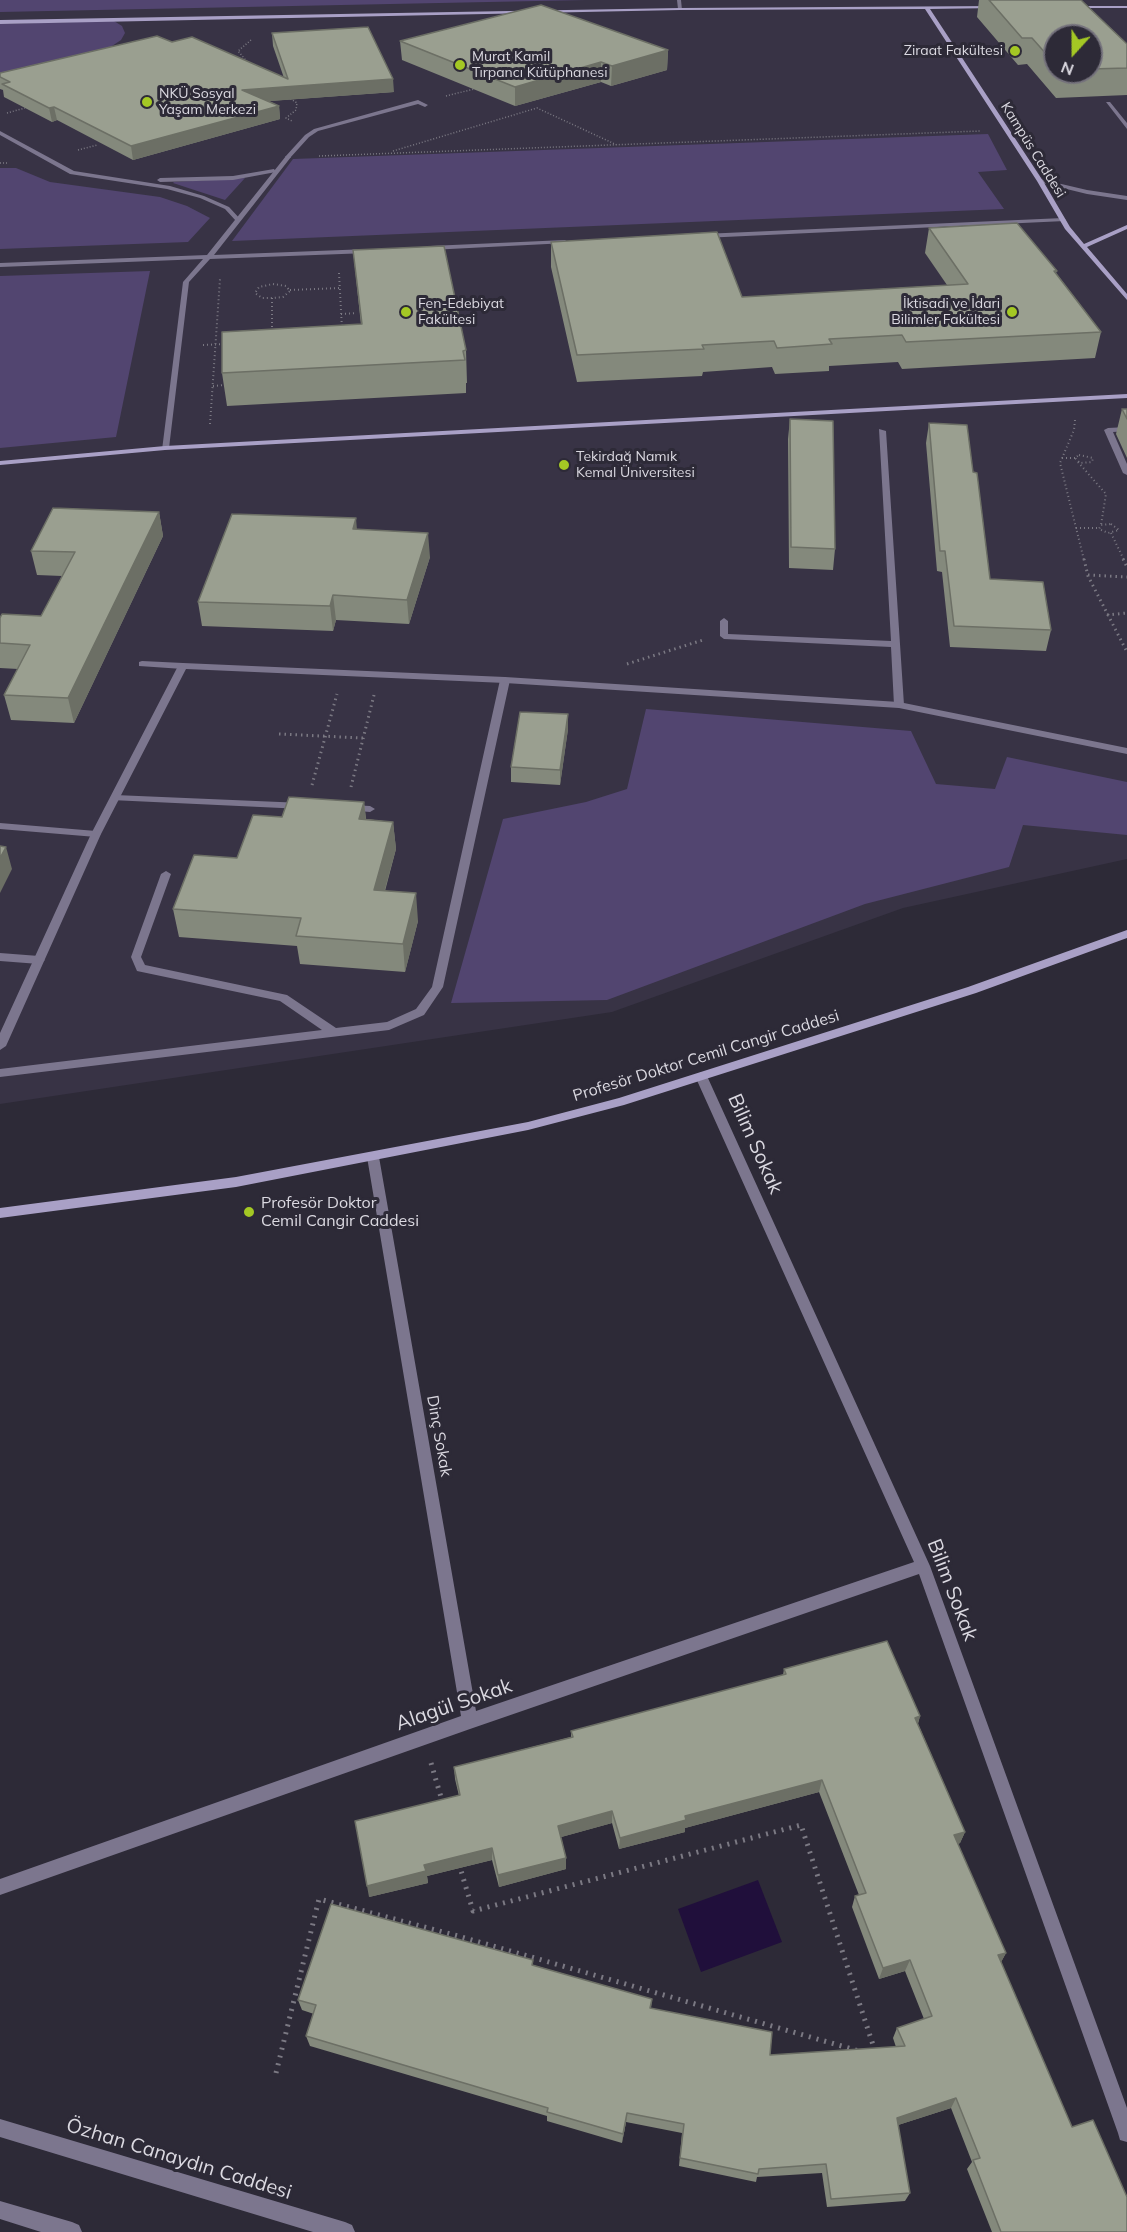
<!DOCTYPE html>
<meta charset="utf-8">
<style>
body{margin:0}
#map{position:relative;width:1127px;height:2232px;overflow:hidden;background:#2d2a37;font-family:Mulish,sans-serif}
canvas{display:block}
.north{position:absolute;left:1043px;top:24px;width:60px;height:60px;box-sizing:border-box;background:#2d2a37;border:2px solid #73707b;border-radius:50%;rotate:201deg;font-size:16px;font-weight:700;line-height:24px;text-align:center;color:#dbd9e1}
.north::after{content:'';display:block;margin:auto;width:21px;height:27px;background:#a4c824;clip-path:polygon(50% 0,100% 100%,50% 72%,0 100%)}
</style>
<div id="map">
<canvas width="1127" height="2232"></canvas>
<div class="north">N</div>
</div>
<script>
const g = document.querySelector('canvas').getContext('2d');
g.lineJoin = 'round';
function fillPath(path, color) { g.fillStyle = color; g.fill(path, 'evenodd'); }
const toPath = rows => new Path2D(rows.map(r => 'M' + r).join(''));
function trace(path, color, width, dash) { g.strokeStyle = color; g.lineWidth = width; g.lineCap = dash ? 'butt' : 'round'; g.setLineDash(dash || []); g.stroke(path); }
function drawText(font, color, halo, rows, align = 'center') {
  g.font = font + ' Mulish,sans-serif'; g.lineWidth = 6; g.setLineDash([]); g.textBaseline = 'middle'; g.strokeStyle = halo; g.fillStyle = color; for (const [text, x, y, turn = 0] of rows) {
    g.save(); g.translate(x, y); g.rotate((+turn || 0) * Math.PI / 180); g.textAlign = isNaN(turn) ? turn : align; if (halo) g.strokeText(text, 0, 0); g.fillText(text, 0, 0); g.restore();
  }
}
fillPath(toPath([
 [0,0,1127,0,1127,859,903,908,612,1012,0,1104],
 [1055,36,1091,36,1091,72,1055,72]
]), '#383345');
fillPath(toPath([
 [0,0,586,0,0,12],
 [114,21,122,26,125,33,121,40,109,48,0,82,0,24],
 [988,134,1007,170,978,172,1004,209,232,241,293,159],
 [0,168,16,168,50,182,160,197,187,206,210,218,188,242,0,249],
 [245,178,225,200,173,183,174,182],
 [150,271,116,437,0,448,0,276],
 [646,709,911,731,936,784,995,789,1007,757,1127,782,1127,835,1023,825,1009,867,865,904,607,1000,451,1003,503,819,586,802,627,789]
]), '#524570');
fillPath(toPath([
 [758,1880,782,1942,701,1972,678,1909]
]), '#200f3b');
trace(toPath([
 [249,64,238,51,251,40],
 [446,96,474,89],
 [288,97,297,103,296,110,286,118,292,121],
 [7,113,25,108],
 [78,150,97,145],
 [393,151,537,108,617,145],
 [319,156,980,131],
 [0,163,8,163]
]), '#7b7983', 1.5, [1, 2]);
trace(toPath([
 [339,273,342,329],
 [273,284,286,286,290,291,283,297,272,298,262,298,255,293,259,287,273,284],
 [290,290,340,288],
 [272,298,272,331],
 [341,314,357,313],
 [203,345,226,344],
 [213,386,225,385],
 [1075,420,1074,430,1060,463,1084,560],
 [210,424,220,279],
 [1079,455,1093,458,1092,462,1080,463,1075,458,1079,455],
 [1062,458,1075,458],
 [1078,462,1106,494,1101,525],
 [1111,524,1119,530,1108,533,1099,529,1101,525,1111,524],
 [1076,528,1099,528],
 [1111,533,1124,560]
]), '#7b7983', 2, [1, 3]);
trace(toPath([
 [1084,559,1088,576,1127,652],
 [1123,559,1127,567],
 [1088,575,1127,577],
 [1107,615,1127,613],
 [627,664,703,640],
 [279,734,363,738],
 [312,785,337,694],
 [351,787,374,695]
]), '#7b7983', 3, [1.5, 4]);
trace(toPath([
 [431,1763,443,1804],
 [459,1864,473,1911,801,1825,875,2051],
 [276,2073,319,1899,458,1936,859,2051]
]), '#7b7983', 5, [2, 6]);
fillPath(toPath([
 [418,100,428,105,425,107,418,104,318,131,309,137,290,158,285,157,305,135,314,129,418,100],
 [1106,102,1110,102,1127,123,1127,129,1106,102],
 [0,131,74,171,170,186,204,196,229,207,241,220,236,221,225,209,200,198,167,189,70,174,0,135,0,131],
 [274,169,276,172,233,180,160,182,157,180,160,178,233,176,274,169],
 [1127,427,1127,431,1113,432,1127,464,1127,475,1123,473,1104,430,1108,428,1127,427],
 [879,429,886,431,904,705,899,708,894,705,891,647,724,639,720,636,720,621,724,618,728,621,728,634,891,641,879,429],
 [142,661,183,663,188,666,183,669,139,666,139,662,142,661],
 [505,677,510,680,443,987,424,1015,389,1030,0,1077,0,1069,322,1030,280,1001,137,971,131,957,161,874,166,871,171,874,141,957,145,965,287,995,336,1028,387,1022,416,1009,432,987,500,680,505,677],
 [115,795,303,803,308,806,303,809,111,800,110,798,115,795],
 [350,805,370,806,375,809,370,812,346,810,345,808,350,805],
 [0,823,96,831,101,834,96,837,0,829,0,823],
 [0,953,39,956,45,960,39,964,0,961,0,953]
]), '#7c768e');
fillPath(toPath([
 [677,0,681,0,682,10,678,9,677,0],
 [286,156,291,157,214,255,368,249,371,251,368,253,210,259,189,282,169,448,162,450,183,282,203,259,0,267,0,263,207,255,286,156],
 [1040,179,1087,190,1127,196,1127,200,1087,194,1038,182,1040,179],
 [1063,218,1066,220,1065,221,703,238,700,236,703,234,1063,218],
 [565,240,568,242,567,243,430,250,427,248,430,246,565,240],
 [183,663,505,677,899,702,1127,748,1127,754,899,708,505,683,186,669,101,834,6,1046,0,1050,0,1033,91,834,178,666,183,663],
 [701,1072,707,1076,930,1566,1127,2108,1127,2142,1120,2140,1118,2133,919,1574,470,1729,0,1895,0,1879,461,1716,367,1157,369,1154,377,1154,379,1157,476,1711,914,1562,695,1076,701,1072],
 [0,2119,345,2222,352,2225,355,2232,313,2232,0,2137,0,2119],
 [0,2201,72,2222,79,2225,82,2232,41,2232,0,2219,0,2201]
]), '#7c768e');
fillPath(toPath([
 [995,6,997,8,930,9,1043,181,1070,227,1084,244,1127,225,1127,229,1087,247,1127,294,1127,300,1065,229,1037,181,925,9,680,10,0,24,0,20,680,8,995,6],
 [1072,6,1127,6,1127,8,1070,8,1072,6],
 [1127,394,1127,398,165,450,0,465,0,461,165,446,1127,394],
 [1127,930,1127,938,976,993,624,1105,528,1130,236,1187,0,1218,0,1208,236,1177,528,1122,619,1098,968,987,1127,930]
]), '#a9a0c6');
fillPath(toPath([
 [979,0,1081,0,1127,44,1127,95,1056,98,1027,64,1018,65,977,17],
 [1055,36,1091,36,1091,72,1055,72],
 [272,33,394,92,269,101,279,106,280,119,133,160,57,120,52,122,4,97,3,90,0,89,0,73,172,42,284,78,273,46],
 [400,41,668,50,667,70,611,86,601,82,515,106,402,60],
 [929,228,1057,271,1056,273,1101,332,1095,358,902,369,898,362,829,366,829,371,775,374,772,367,703,372,702,376,577,382,551,267,551,242,742,297,947,285,925,253],
 [353,250,466,350,467,383,466,383,466,393,227,406,222,373,361,325],
 [1122,409,1127,409,1127,458,1116,434],
 [790,419,835,549,833,570,789,568,788,439],
 [929,423,973,472,990,579,1051,630,1046,651,950,647,942,572,937,571,926,443],
 [159,512,163,536,74,723,11,720,4,695,18,669,0,668,0,618,41,616,62,576,37,575,31,551],
 [356,529,430,557,409,624,336,620,333,631,202,626,198,602],
 [568,714,568,729,560,785,511,782,511,767],
 [364,802,366,819,393,822,396,849,385,891,418,921,405,972,300,964,297,946,179,937,173,909,237,858,282,817],
 [784,1669,920,1716,918,1724,965,1832,960,1843,958,1844,1006,1953,1001,1962,1072,2127,1127,2232,992,2232,967,2169,972,2162,951,2108,898,2125,910,2193,905,2201,827,2207,822,2173,757,2177,756,2182,679,2166,682,2133,626,2122,622,2143,547,2121,547,2116,310,2046,306,2036,314,2014,302,2010,298,2000,533,1965,652,1999,651,2008,770,2055,896,2047,893,2038,897,2028,924,2019,905,1971,879,1979,852,1907,855,1896,859,1895,819,1792,685,1828,685,1832,619,1849,612,1823,561,1837,566,1858,566,1869,499,1887,492,1860,427,1876,428,1883,369,1897,459,1796,455,1779,454,1767,571,1737,571,1731,783,1675]
]), '#84897c');
fillPath(toPath([
 [668,50,667,70,611,86,612,66],
 [601,62,601,82,515,106,515,87],
 [393,79,394,92,244,103,242,90],
 [279,106,280,119,133,160,131,146],
 [54,107,57,120,52,122,49,108],
 [159,512,163,536,74,723,68,698],
 [356,518,358,542,353,529],
 [428,533,430,557,409,624,407,600],
 [333,595,336,620,333,631,330,606],
 [568,714,568,729,560,785,560,770],
 [364,802,367,829,359,819],
 [393,822,396,849,377,918,374,890],
 [6,847,12,869,0,893,0,858],
 [416,893,418,921,405,972,403,944],
 [920,1716,916,1729,915,1718],
 [822,1780,819,1792,685,1828,685,1832,619,1849,620,1838,685,1816],
 [612,1811,612,1823,558,1838,558,1826],
 [965,1832,960,1843,949,1847,954,1835],
 [492,1848,492,1860,427,1876,428,1883,369,1897,367,1886,424,1865],
 [566,1858,566,1869,499,1887,498,1875],
 [1006,1953,1000,1964,998,1955],
 [910,1960,905,1971,879,1979,883,1968],
 [956,2098,951,2108,892,2127,897,2118],
 [627,2113,626,2122,622,2143,623,2134]
]), '#6c6f65');
const building = toPath([
 [989,0,1081,0,1127,44,1127,68,1091,69,1091,36,1055,36,1055,64,1032,38,1022,38,989,0],
 [541,5,668,50,612,66,601,62,515,87,400,41,541,5],
 [368,27,393,79,242,90,279,106,131,146,54,107,49,108,2,84,10,82,0,77,0,73,157,36,172,42,192,37,288,79,272,33,368,27],
 [1017,223,1057,271,1054,271,1101,332,906,342,902,335,829,339,832,344,777,348,774,341,702,345,704,349,577,355,551,242,717,232,742,297,968,284,929,228,1017,223],
 [444,246,466,350,463,351,465,360,222,373,222,332,362,324,353,250,444,246],
 [1122,409,1127,409,1127,419,1122,409],
 [790,419,833,421,835,549,791,547,790,419],
 [929,423,967,425,973,472,977,473,990,579,1043,582,1051,630,954,626,945,551,940,551,929,423],
 [53,508,159,512,68,698,4,695,30,645,0,643,0,618,2,614,41,616,75,552,31,551,53,508],
 [232,514,356,518,353,529,428,533,407,600,333,595,330,606,198,602,232,514],
 [520,712,568,714,560,770,511,767,520,712],
 [289,797,364,802,359,819,393,822,374,890,416,893,403,944,296,936,301,918,173,909,194,855,237,858,253,815,282,817,289,797],
 [0,846,6,847,0,858,0,846],
 [887,1641,920,1716,915,1718,965,1832,954,1835,1006,1953,998,1955,1072,2127,1093,2120,1127,2197,1127,2232,1001,2232,973,2160,980,2158,956,2098,897,2118,910,2193,831,2199,826,2164,759,2169,758,2174,680,2158,684,2124,627,2113,623,2134,547,2112,548,2108,306,2036,316,2005,298,2000,331,1904,533,1960,532,1965,652,1999,650,2008,772,2032,770,2055,905,2046,897,2028,932,2016,910,1960,883,1968,855,1896,866,1893,822,1780,685,1816,686,1820,620,1838,612,1811,558,1826,566,1858,498,1875,492,1848,424,1865,426,1871,367,1886,355,1821,460,1795,454,1767,573,1737,571,1731,786,1674,784,1669,887,1641]
]);
fillPath(building, '#9a9f90');
trace(building, '#6c6f65', 1.5);
for (const [x, y, r, color] of [
 [1015,51,6,"#a4c824"],
 [460,65,6,"#a4c824"],
 [147,102,6,"#a4c824"],
 [406,312,6,"#a4c824"],
 [1012,312,6,"#a4c824"],
 [564,465,6,"#a4c824"],
 [249,1212,6,"#a4c824"]
]) { const dot = new Path2D(); dot.arc(x, y, r, 0, 2 * Math.PI); g.fillStyle = color; g.fill(dot); trace(dot, '#2d2a37', 2); }
drawText('14px', '#dbd9e1', '#2d2a37', [
 ["Ziraat Fakültesi",1003,51,"right"],
 ["Murat Kamil",472,57],
 ["Tırpancı Kütüphanesi",472,73],
 ["NKÜ Sosyal",159,94],
 ["Yaşam Merkezi",159,110],
 ["Fen-Edebiyat",418,304],
 ["Fakültesi",418,320],
 ["İktisadi ve İdari",1000,304,"right"],
 ["Bilimler Fakültesi",1000,320,"right"],
 ["Tekirdağ Namık",576,457],
 ["Kemal Üniversitesi",576,473]
], 'left');
drawText('14px', '#dbd9e1', '#2d2a37', [
 ["Kampüs Caddesi",1033,150,58]
]);
drawText('16px', '#dbd9e1', '#2d2a37', [
 ["Profesör Doktor Cemil Cangir Caddesi",706,1056,-17],
 ["Dinç Sokak",439,1436,80]
]);
drawText('16px', '#dbd9e1', '#2d2a37', [
 ["Profesör Doktor",261,1203],
 ["Cemil Cangir Caddesi",261,1221]
], 'left');
drawText('20px', '#dbd9e1', '#2d2a37', [
 ["Bilim Sokak",755,1144,66],
 ["Bilim Sokak",952,1590,69],
 ["Alagül Sokak",454,1705,-19],
 ["Özhan Canaydın Caddesi",179,2159,17]
]);
</script>
